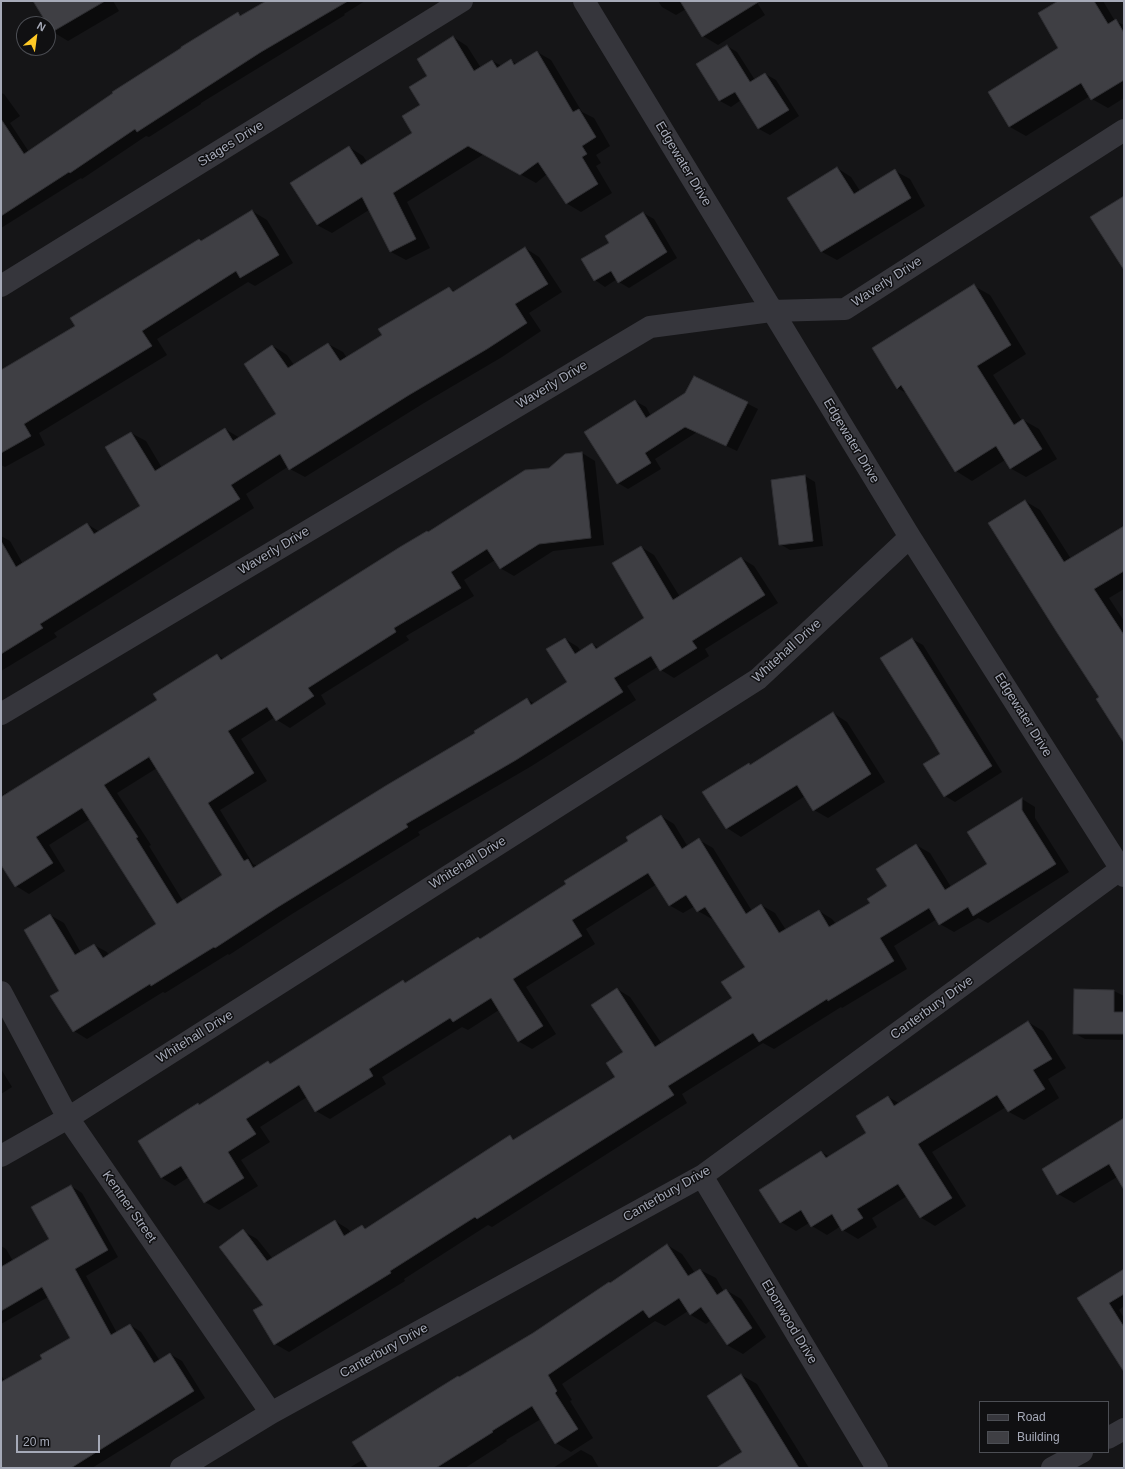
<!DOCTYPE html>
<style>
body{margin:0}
#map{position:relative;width:1125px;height:1469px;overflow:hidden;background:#151517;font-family:Helvetica,sans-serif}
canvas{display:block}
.frame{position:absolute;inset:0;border:2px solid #a6aab8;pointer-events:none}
.legend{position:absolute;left:979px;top:1401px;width:130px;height:52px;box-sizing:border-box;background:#101012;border:1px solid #4c4e54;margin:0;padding:5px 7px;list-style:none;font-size:12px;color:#a6aab8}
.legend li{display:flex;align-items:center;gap:8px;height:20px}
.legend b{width:20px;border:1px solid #4c4e54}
.north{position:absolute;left:16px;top:16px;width:40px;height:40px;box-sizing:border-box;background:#101012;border:1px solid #4c4e54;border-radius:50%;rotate:29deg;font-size:11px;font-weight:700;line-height:16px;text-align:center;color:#a6aab8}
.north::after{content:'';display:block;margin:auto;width:14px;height:18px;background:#ffc925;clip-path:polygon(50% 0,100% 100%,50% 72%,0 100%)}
.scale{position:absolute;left:16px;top:1435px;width:84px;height:18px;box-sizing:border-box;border:2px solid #a6aab8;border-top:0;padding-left:5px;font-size:12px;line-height:14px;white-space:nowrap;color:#a6aab8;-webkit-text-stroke:3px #101012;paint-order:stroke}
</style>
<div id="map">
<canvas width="1125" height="1469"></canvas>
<div class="frame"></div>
<ul class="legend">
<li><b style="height:5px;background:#36363c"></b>Road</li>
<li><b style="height:11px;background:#3f3f44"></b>Building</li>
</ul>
<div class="north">N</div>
<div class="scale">20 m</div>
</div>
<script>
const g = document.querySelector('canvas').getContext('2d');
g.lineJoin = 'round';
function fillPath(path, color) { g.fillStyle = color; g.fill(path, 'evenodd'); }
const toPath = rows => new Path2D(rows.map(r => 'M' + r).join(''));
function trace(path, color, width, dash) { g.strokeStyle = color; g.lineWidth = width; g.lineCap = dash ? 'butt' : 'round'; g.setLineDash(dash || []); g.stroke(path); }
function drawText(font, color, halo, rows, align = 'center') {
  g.font = font + ' Helvetica,sans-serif'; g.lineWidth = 3; g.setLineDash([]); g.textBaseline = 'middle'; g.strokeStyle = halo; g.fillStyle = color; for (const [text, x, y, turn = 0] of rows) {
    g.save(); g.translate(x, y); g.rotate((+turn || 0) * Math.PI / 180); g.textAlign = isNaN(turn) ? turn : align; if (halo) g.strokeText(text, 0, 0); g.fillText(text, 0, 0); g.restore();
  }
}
fillPath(toPath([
 [34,1,113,1,119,11,68,41,53,32],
 [268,1,365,1,344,14,345,15,201,103,201,104,149,137,146,136,82,179,81,178,1,228,1,93,4,94,20,116,10,123,29,152,238,13,243,16],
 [658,1,756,1,765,15,718,45,703,36,686,9,676,15,662,7],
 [1060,1,1103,1,1115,21,1124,25,1124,98,1108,108,1092,99,1090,96,1026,136,1010,127,990,92,1060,48],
 [453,37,467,46,481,68,492,61,502,66,511,61,517,64,537,52,551,60,582,112,594,118,610,146,596,155,601,163,596,166,612,193,581,212,566,203,547,174,536,183,484,154,407,202,430,248,406,260,391,252,369,210,332,233,317,225,349,147,363,156,367,162,414,133,428,76],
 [727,46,737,52,755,80,765,74,776,80,799,116,770,135,759,129,741,100,731,107,720,101,697,64],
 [837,168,851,177,860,191,895,171,910,179,925,206,837,260,822,252,789,198],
 [252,211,267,220,293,263,255,286,248,282,157,339,167,355,39,433,45,445,5,467,1,465,1,371,76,327,199,240,203,242],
 [643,213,654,219,677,258,629,288,619,282,617,279,605,287,595,280,610,243],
 [525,248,539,257,562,292,529,313,541,331,502,357,424,403,305,477,290,469,289,466,246,494,254,508,54,633,57,637,1,671,1,536,10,541,23,564,87,524,100,532,141,506,131,433,146,441,162,468,225,429,240,438,278,414,273,346,287,355,294,365,328,344,343,352,347,358,383,336,449,288,456,292],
 [974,286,990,295,1026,354,993,375,1022,421,1023,420,1039,429,1057,459,1026,477,1010,468,1005,460,972,481,956,471,908,394,897,388],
 [695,377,758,409,737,451,697,432,655,459,661,469,628,489,618,483,635,401,646,407,651,416,686,393],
 [582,453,595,461,604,545,553,551,514,576,500,568,495,560,464,580,474,596,406,636,409,640,321,695,326,704,290,728,277,720,275,717,241,739,267,781,220,810,253,864,258,866,476,733,527,699,535,704,568,682,565,639,578,647,581,652,592,644,599,648,646,619,641,547,654,555,680,597,741,558,754,566,778,603,705,649,709,656,674,678,661,670,659,666,627,686,636,700,530,767,418,832,420,835,292,914,229,955,228,954,165,993,163,992,87,1039,74,1031,60,991,50,915,64,923,81,953,94,945,107,952,109,956,158,925,90,819,49,845,65,871,29,894,16,886,1,863,1,796,7,792,10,793,158,701,217,655,224,659,428,533,549,469],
 [157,768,223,876,183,901,149,846,151,845,117,793],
 [805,476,815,482,823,546,790,550,780,544],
 [1025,501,1040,510,1071,559,1124,528,1124,589,1109,598,1124,621,1124,742,1101,697],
 [912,639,923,645,1002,772,955,802,945,796,941,754],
 [833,713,847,722,885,782,828,818,814,810,805,796,741,837,727,828,749,764,751,765],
 [1022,799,1035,807,1035,818,1069,872,988,923,978,918,954,932,940,924,937,919,894,946,907,969,842,1008,841,1007,774,1049,763,1043,682,1094,687,1103,492,1227,488,1225,404,1279,405,1281,289,1352,275,1344,255,1311,264,1305,243,1231,257,1239,273,1259,335,1221,348,1229,351,1233,362,1226,367,1229,510,1137,516,1140,616,1077,624,1053,617,989,630,997,662,1044,733,999,747,967,714,918,712,919,698,911,695,906,683,913,669,905,657,884,586,929,595,944,526,987,556,1034,532,1049,518,1041,499,1010,468,1030,462,1027,382,1077,386,1084,330,1119,316,1111,307,1097,260,1127,270,1142,241,1160,258,1186,219,1210,205,1202,189,1177,175,1186,162,1178,200,1106,268,1062,271,1064,403,981,406,983,478,938,481,939,568,884,629,841,661,816,674,824,688,847,699,840,713,848,752,911,761,905,775,913,786,930,819,911,832,919,836,924,871,903,888,886,916,845,930,853,951,887,988,864],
 [1075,990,1114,991,1124,996,1124,1040,1085,1039,1074,1033],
 [1028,1022,1043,1031,1066,1068,1048,1079,1059,1098,1024,1120,1009,1112,1006,1107,932,1152,966,1206,935,1226,920,1217,907,1196,872,1218,877,1227,858,1239,843,1230,841,1226,827,1235,812,1226,809,1223,796,1231,781,1222,821,1152,830,1157,868,1134,888,1097,899,1103],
 [1,1069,12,1087,1,1094],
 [1124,1119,1124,1186,1117,1177,1074,1203,1058,1194],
 [71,1186,82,1193,118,1257,86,1276,117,1333,130,1325,141,1332,160,1361,170,1354,182,1361,205,1398,92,1468,1,1468,1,1375,5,1381,44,1359,72,1338,48,1297,1,1324,1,1246,6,1249,13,1261,50,1239],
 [667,1245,682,1254,695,1273,700,1270,716,1278,724,1292,726,1290,741,1299,766,1337,743,1354,727,1345,711,1320,706,1324,691,1315,688,1311,665,1326,655,1321,562,1384,572,1400,570,1401,593,1438,571,1452,556,1443,541,1419,506,1440,507,1441,465,1468,349,1468,364,1459,533,1334,610,1284],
 [1124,1277,1124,1306,1119,1310,1124,1318,1124,1357,1079,1298],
 [741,1375,757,1384,809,1468,718,1468,743,1452],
 [581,1450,592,1456,599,1468,553,1468]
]), '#0007');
const building = toPath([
 [33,1,105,1,52,32,33,1],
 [266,1,348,1,261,52,137,132,135,129,70,173,69,172,1,216,1,119,24,154,113,93,112,92,181,48,181,47,238,12,240,16,266,1],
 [680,1,760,1,702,37,680,1],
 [1058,1,1094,1,1108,24,1116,19,1124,33,1124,80,1091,100,1081,83,1009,127,988,92,1058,48,1038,13,1058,1],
 [453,36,474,71,492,60,497,68,511,59,514,65,537,51,573,112,579,109,596,137,582,146,587,154,582,157,598,184,566,204,538,162,520,175,468,146,393,193,416,239,390,252,362,197,317,225,290,183,349,146,361,165,412,133,402,116,420,105,409,87,427,76,417,59,453,36],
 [727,45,750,82,765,73,789,110,758,129,735,92,719,101,696,64,727,45],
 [837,167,854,194,895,169,911,198,821,252,787,198,837,167],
 [1124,196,1124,270,1090,217,1124,196],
 [252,210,279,255,240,278,236,271,142,331,152,346,24,424,31,436,1,453,1,370,75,326,70,318,199,239,201,241,252,210],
 [643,212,667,252,618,283,611,271,594,281,581,259,609,243,605,236,643,212],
 [525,247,548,284,515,304,527,323,487,349,409,395,289,470,280,454,231,485,240,499,40,624,43,628,1,654,1,541,16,567,87,523,94,534,140,506,105,447,131,432,155,471,225,428,233,441,276,414,244,364,272,345,288,368,328,343,340,361,382,335,378,329,449,287,453,292,525,247],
 [974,284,1011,345,977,366,1014,425,1023,419,1042,449,1010,469,996,446,955,472,901,385,897,389,872,348,974,284],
 [694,376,748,402,726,446,685,427,645,453,651,463,617,484,584,432,635,400,646,418,685,393,694,376],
 [582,452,591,538,539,544,500,569,487,549,451,572,461,588,394,628,396,632,308,688,314,696,276,721,267,707,228,731,254,773,208,803,244,861,248,859,253,868,387,785,475,733,474,731,527,698,531,705,567,682,546,649,565,638,575,654,592,643,596,649,644,618,612,563,641,546,673,600,741,557,765,595,692,641,697,648,660,671,651,656,614,678,623,692,516,760,406,824,408,827,278,907,215,948,214,947,151,986,150,984,73,1032,50,996,59,991,24,930,50,914,75,955,94,944,103,958,156,924,82,808,36,837,53,863,15,887,1,865,1,797,157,700,153,694,217,654,221,660,400,547,427,531,428,532,525,470,549,468,565,454,582,452],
 [149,757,222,875,177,904,136,838,138,837,104,785,149,757],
 [805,475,813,541,779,545,771,480,805,475],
 [1025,500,1064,562,1124,526,1124,571,1094,589,1124,635,1124,743,1096,699,1099,697,1056,631,988,523,1025,500],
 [912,638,992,766,944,797,923,764,940,754,930,737,880,658,912,638],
 [833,712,871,774,813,811,797,785,726,829,702,792,749,763,750,765,833,712],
 [1022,798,1022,810,1056,864,973,916,968,907,939,925,929,908,880,938,894,961,828,1001,827,999,759,1042,753,1033,668,1086,674,1095,477,1219,475,1217,390,1271,391,1273,274,1345,253,1310,263,1305,219,1247,243,1229,267,1261,335,1220,344,1236,362,1225,365,1229,510,1135,513,1140,615,1077,606,1063,623,1052,591,1005,617,988,655,1047,732,998,721,982,745,967,705,907,697,912,686,895,669,906,648,873,572,920,582,936,513,979,543,1026,518,1042,491,998,453,1022,450,1018,369,1069,373,1076,315,1112,299,1085,246,1119,256,1134,228,1152,244,1178,204,1203,181,1166,161,1178,138,1141,198,1103,199,1105,268,1061,270,1064,403,980,405,983,478,937,480,939,566,884,564,881,628,841,626,837,661,815,682,849,699,838,746,914,761,904,779,933,819,910,829,927,870,903,867,899,887,886,876,869,916,844,945,890,987,864,967,832,1022,798],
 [1074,989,1114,990,1114,1012,1124,1012,1124,1034,1073,1034,1074,989],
 [1028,1021,1052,1059,1033,1070,1045,1089,1008,1112,997,1095,918,1144,952,1198,920,1218,898,1184,857,1209,863,1218,842,1231,832,1214,811,1227,801,1210,780,1223,759,1190,821,1151,826,1158,866,1133,856,1116,888,1096,894,1106,1028,1021],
 [1124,1118,1124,1190,1109,1164,1057,1195,1042,1169,1124,1118],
 [71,1185,108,1250,75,1269,111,1335,130,1324,154,1363,170,1353,194,1391,71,1468,1,1468,1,1382,42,1359,40,1355,70,1338,42,1287,1,1311,1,1267,49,1239,31,1207,71,1185],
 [667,1244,688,1276,700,1269,717,1295,726,1289,752,1328,727,1345,701,1307,690,1315,679,1298,649,1318,643,1310,548,1375,557,1391,555,1393,578,1429,555,1444,532,1406,492,1431,493,1432,436,1468,368,1468,352,1442,458,1376,459,1377,533,1333,609,1282,610,1283,667,1244],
 [1124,1269,1124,1294,1109,1303,1124,1327,1124,1372,1077,1298,1124,1269],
 [741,1374,799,1468,716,1468,742,1452,707,1396,741,1374]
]);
fillPath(building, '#3f3f44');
trace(building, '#2f2f33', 1);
trace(toPath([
 [584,1,910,537,1121,869,1124,876],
 [1,286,462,1],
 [1,714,650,327,771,311,845,309,1124,130],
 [1,992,68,1118,271,1413],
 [1,1156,68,1118,758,679,910,537],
 [702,1176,877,1468],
 [1108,1438,1124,1429],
 [181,1468,271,1413,702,1176,1121,869],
 [1052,1468,1082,1452]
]), '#36363c', 22);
drawText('13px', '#a6aab8', '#101012', [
 ["Stages Drive",231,144,-32],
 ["Edgewater Drive",683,164,59],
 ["Waverly Drive",887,282,-33],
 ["Waverly Drive",552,385,-31],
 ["Edgewater Drive",851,441,59],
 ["Waverly Drive",274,551,-31],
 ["Whitehall Drive",787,651,-42],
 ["Edgewater Drive",1023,715,58],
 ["Whitehall Drive",468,863,-32],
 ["Canterbury Drive",932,1008,-36],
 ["Whitehall Drive",195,1037,-32],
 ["Canterbury Drive",667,1194,-30],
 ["Kentner Street",129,1207,55],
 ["Ebonwood Drive",789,1322,59],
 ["Canterbury Drive",384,1351,-29]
]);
</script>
